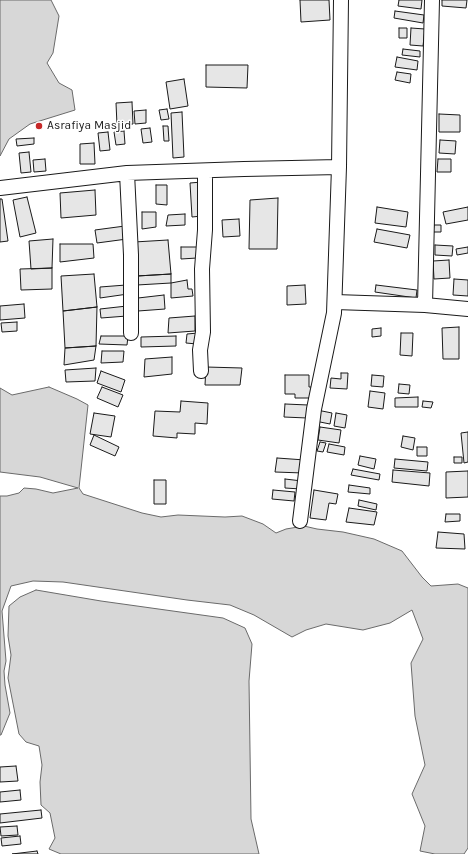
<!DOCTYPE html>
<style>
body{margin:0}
canvas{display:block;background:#fff}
</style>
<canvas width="468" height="854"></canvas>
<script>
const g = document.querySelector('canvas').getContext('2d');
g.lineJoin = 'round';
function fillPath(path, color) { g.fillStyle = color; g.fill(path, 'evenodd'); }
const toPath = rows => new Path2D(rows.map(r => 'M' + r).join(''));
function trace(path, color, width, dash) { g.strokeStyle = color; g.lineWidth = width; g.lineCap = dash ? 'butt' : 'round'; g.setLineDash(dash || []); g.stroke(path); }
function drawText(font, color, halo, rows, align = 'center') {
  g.font = font + ' Karla,sans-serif'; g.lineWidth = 3; g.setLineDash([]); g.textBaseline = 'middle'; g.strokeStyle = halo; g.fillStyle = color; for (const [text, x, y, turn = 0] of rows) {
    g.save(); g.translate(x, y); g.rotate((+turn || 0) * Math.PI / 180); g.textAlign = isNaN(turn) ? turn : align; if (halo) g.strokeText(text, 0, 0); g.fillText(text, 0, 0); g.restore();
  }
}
const water = toPath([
 [0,0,51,0,59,16,53,53,47,63,59,83,72,90,75,110,30,124,9,139,0,156,0,0],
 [49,387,77,399,88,405,79,488,83,494,142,513,161,517,178,515,225,517,242,516,263,524,276,533,286,529,304,526,317,529,343,532,374,539,402,551,422,577,431,586,458,584,468,588,468,848,464,854,435,854,420,851,425,826,412,794,425,765,415,716,411,663,423,639,412,610,390,623,363,630,326,624,306,630,292,637,254,615,230,605,187,600,63,582,33,581,11,586,2,611,6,661,4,671,5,685,10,713,1,735,0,735,0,496,7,496,19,493,24,488,36,489,53,493,78,488,40,477,0,472,0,388,12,395,49,387],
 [36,590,101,601,223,618,245,628,252,644,249,681,251,819,259,854,61,854,49,849,55,838,50,813,41,805,40,782,42,765,39,746,26,742,19,734,8,678,11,655,8,636,9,606,20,597,36,590]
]);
fillPath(water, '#d7d7d7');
trace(water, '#6a6a6a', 1);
const building = toPath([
 [300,0,329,0,330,20,301,22,300,0],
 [399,0,422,0,421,9,398,6,399,0],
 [442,0,467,0,466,8,442,6,442,0],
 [395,11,424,15,423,23,394,18,395,11],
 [399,28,407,28,407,38,399,38,399,28],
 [411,28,425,29,423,46,410,45,411,28],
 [403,49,420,51,420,57,402,55,403,49],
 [397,57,418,61,417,70,395,67,397,57],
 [206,65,248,65,247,88,206,87,206,65],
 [397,72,411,74,410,83,395,80,397,72],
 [184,79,188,106,170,109,166,82,184,79],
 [132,102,133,124,117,125,116,103,132,102],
 [167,109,169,119,161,120,159,110,167,109],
 [146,110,146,123,135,124,134,111,146,110],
 [182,112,184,157,173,158,171,113,182,112],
 [439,114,460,115,460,132,439,132,439,114],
 [163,126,168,126,169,141,164,141,163,126],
 [150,128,152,142,143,143,141,129,150,128],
 [124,131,125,144,116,145,114,132,124,131],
 [108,132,110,150,100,151,98,133,108,132],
 [34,138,34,144,17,146,16,139,34,138],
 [440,140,456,141,455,154,439,153,440,140],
 [94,143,95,164,80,164,80,144,94,143],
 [29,152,31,172,21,173,19,153,29,152],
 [45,159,46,171,34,172,33,160,45,159],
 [438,159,451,159,451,172,437,172,438,159],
 [202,182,202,216,192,217,190,183,202,182],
 [156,185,167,185,167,205,156,204,156,185],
 [95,190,96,215,61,218,60,193,95,190],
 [27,197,36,233,20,237,13,200,27,197],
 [278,198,277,249,249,249,250,200,278,198],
 [0,199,2,199,8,241,0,242,0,199],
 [377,207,408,212,406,227,375,223,377,207],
 [468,207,468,220,446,224,443,212,468,207],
 [142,212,156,212,156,227,142,229,142,212],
 [185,214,185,225,166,226,168,215,185,214],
 [239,219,240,236,223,237,222,220,239,219],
 [434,225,441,225,441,232,433,232,434,225],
 [125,226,127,239,97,243,95,230,125,226],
 [377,229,410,235,407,248,374,242,377,229],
 [53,239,52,268,31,269,29,241,53,239],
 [168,240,171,274,137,276,134,242,168,240],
 [60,244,93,244,94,258,60,262,60,244],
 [435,245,453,246,452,256,435,255,435,245],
 [181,247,197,247,197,258,181,259,181,247],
 [468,247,468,253,457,255,456,249,468,247],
 [449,260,450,278,434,279,433,261,449,260],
 [52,268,52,289,21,290,20,269,52,268],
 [94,274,97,307,63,311,61,276,94,274],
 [171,274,171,283,137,285,137,276,171,274],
 [454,279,468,280,468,296,453,295,454,279],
 [187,280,188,289,192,289,193,296,171,298,171,283,187,280],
 [126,285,128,294,100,298,100,287,126,285],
 [305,285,306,304,287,305,287,286,305,285],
 [376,285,417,290,416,298,375,292,376,285],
 [164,295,165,309,138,311,138,298,164,295],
 [24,304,25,318,0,320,0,306,24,304],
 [127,306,127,316,101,318,100,309,127,306],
 [97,307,96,346,65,348,63,311,97,307],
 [195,316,195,331,168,333,169,318,195,316],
 [17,322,17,331,2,332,1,323,17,322],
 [459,327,459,359,443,359,442,328,459,327],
 [381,328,381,336,372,337,372,329,381,328],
 [198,333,197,344,186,343,187,334,198,333],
 [401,333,413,333,412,356,400,355,401,333],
 [101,336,128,336,127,345,99,344,101,336],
 [176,336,176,346,141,347,141,337,176,336],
 [96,346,94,360,64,365,65,348,96,346],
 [102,351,124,351,123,362,101,363,102,351],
 [172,357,172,374,144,377,145,359,172,357],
 [206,367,242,368,240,385,205,385,206,367],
 [96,368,95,381,66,382,65,370,96,368],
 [101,371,125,380,121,392,97,383,101,371],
 [341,373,348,373,347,389,330,388,331,378,341,379,341,373],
 [285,375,309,375,309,387,313,387,313,398,295,398,295,394,285,394,285,375],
 [372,375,384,376,383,387,371,386,372,375],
 [399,384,410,385,409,394,398,393,399,384],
 [102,387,123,395,118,407,97,398,102,387],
 [370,391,385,393,383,409,368,407,370,391],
 [418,397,418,407,395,407,395,398,418,397],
 [181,401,208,403,207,424,195,423,195,434,177,433,177,438,153,436,155,411,180,412,181,401],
 [423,401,433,402,431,408,422,407,423,401],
 [285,404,308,405,307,418,284,417,285,404],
 [317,410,332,413,330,424,315,421,317,410],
 [94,413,115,416,111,437,90,434,94,413],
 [336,413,347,415,345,428,334,426,336,413],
 [320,427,341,430,339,443,318,440,320,427],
 [468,432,468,462,464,463,461,433,468,432],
 [94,435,119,447,115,456,90,445,94,435],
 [403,436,415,438,413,450,401,447,403,436],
 [320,442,326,443,323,452,317,451,320,442],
 [329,444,345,447,344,455,327,452,329,444],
 [417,447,427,447,427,456,417,456,417,447],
 [360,456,376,459,374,469,358,465,360,456],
 [454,457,462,457,462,463,454,463,454,457],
 [277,458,305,460,303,473,275,472,277,458],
 [395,459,428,462,427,471,394,468,395,459],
 [353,469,380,474,379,480,351,475,353,469],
 [393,470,430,473,429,486,392,482,393,470],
 [468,471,468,497,446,498,446,472,468,471],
 [285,479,302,481,301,489,285,488,285,479],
 [154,480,166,480,166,504,154,504,154,480],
 [349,485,370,488,370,494,348,492,349,485],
 [273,490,295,492,294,501,272,499,273,490],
 [314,490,338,494,336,504,329,503,326,520,310,518,314,490],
 [359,500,377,504,376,510,358,506,359,500],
 [349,508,377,512,374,525,346,522,349,508],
 [446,514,460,514,460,521,445,522,446,514],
 [438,532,464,534,465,549,436,548,438,532],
 [16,766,18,781,0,782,0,767,16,766],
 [20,790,21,800,0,802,0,792,20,790],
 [41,810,42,818,0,823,0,814,41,810],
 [17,826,18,835,1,836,0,827,17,826],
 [20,836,21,844,2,846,1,838,20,836],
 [37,851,38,854,12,854,37,851]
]);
fillPath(building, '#e6e6e6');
trace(building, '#1a1a1a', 1);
const minor = toPath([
 [432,0,425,305,468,309],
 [127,173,131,255,131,333],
 [0,188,127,173,244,169,339,167],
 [335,302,425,305],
 [201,371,200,350,203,332,202,269,205,230,205,171],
 [300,521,314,409,334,313,339,167,341,0]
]);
trace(minor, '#1a1a1a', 16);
trace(minor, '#fff', 14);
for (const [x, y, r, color] of [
 [39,126,4,"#c62828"]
]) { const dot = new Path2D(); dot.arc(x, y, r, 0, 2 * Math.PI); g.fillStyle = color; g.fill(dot); trace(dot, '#fff', 1.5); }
drawText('12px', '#1a1a1a', '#fff', [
 ["Asrafiya Masjid",47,126]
], 'left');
</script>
